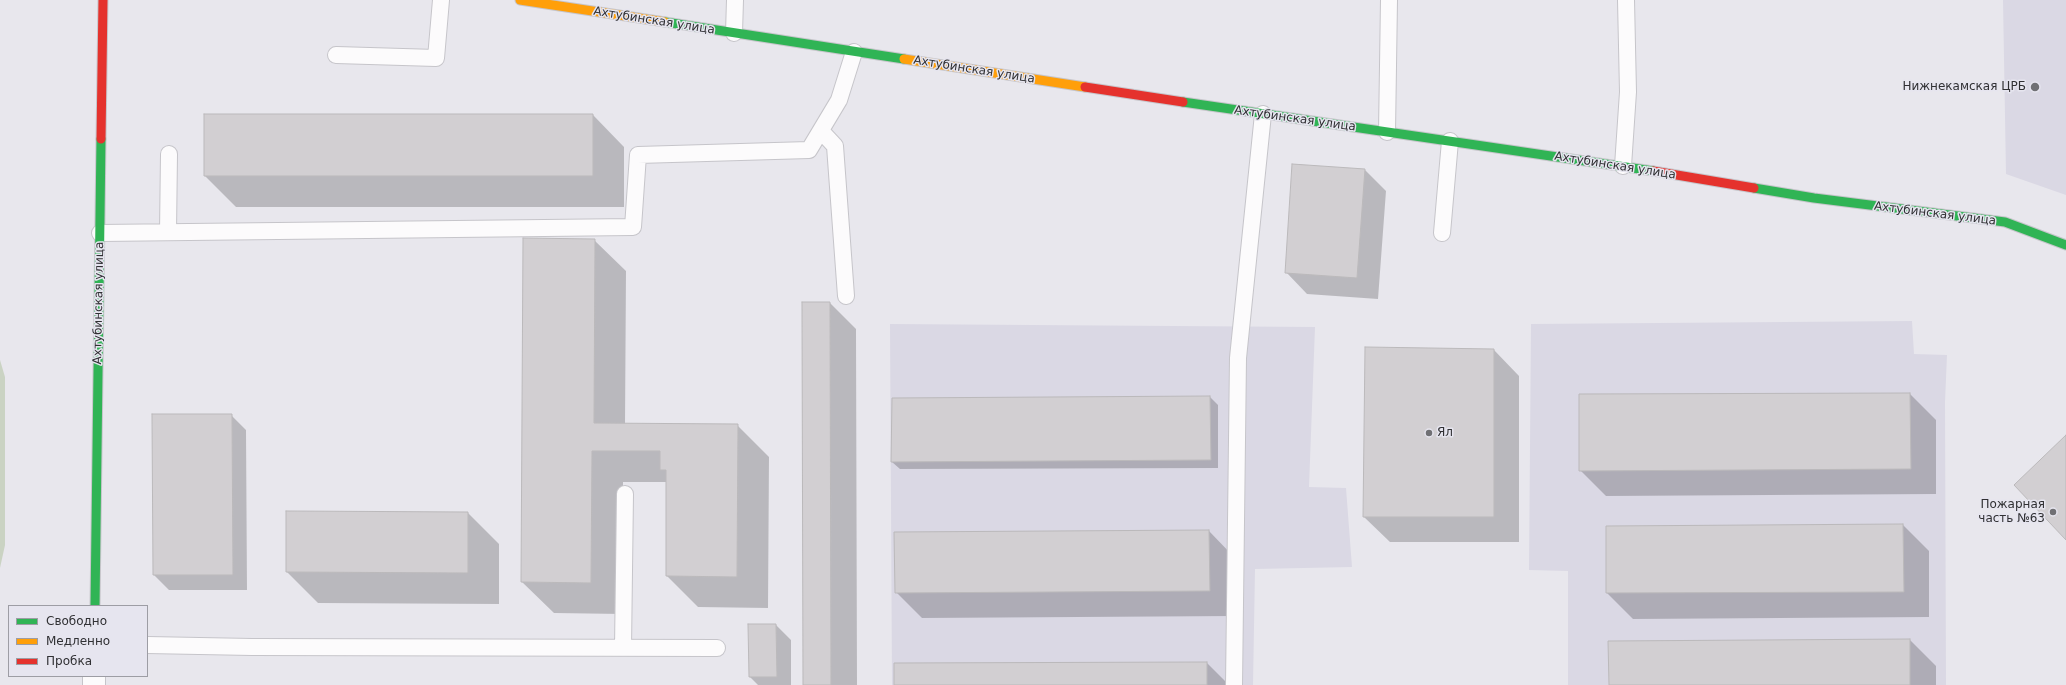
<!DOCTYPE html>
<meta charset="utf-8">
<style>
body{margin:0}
#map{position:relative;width:2066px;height:685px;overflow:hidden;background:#e8e7ed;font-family:"DejaVu Sans",sans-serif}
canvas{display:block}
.legend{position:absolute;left:8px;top:605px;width:140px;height:72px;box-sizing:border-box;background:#e6e5ef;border:1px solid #9d9da4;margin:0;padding:5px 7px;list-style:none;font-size:12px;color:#303033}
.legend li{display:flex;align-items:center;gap:8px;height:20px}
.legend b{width:20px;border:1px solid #9d9da4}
</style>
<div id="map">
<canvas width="2066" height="685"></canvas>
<ul class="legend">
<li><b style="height:5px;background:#30b455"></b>Свободно</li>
<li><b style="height:5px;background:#ff9f0a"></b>Медленно</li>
<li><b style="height:5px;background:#e5322d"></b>Пробка</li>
</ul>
</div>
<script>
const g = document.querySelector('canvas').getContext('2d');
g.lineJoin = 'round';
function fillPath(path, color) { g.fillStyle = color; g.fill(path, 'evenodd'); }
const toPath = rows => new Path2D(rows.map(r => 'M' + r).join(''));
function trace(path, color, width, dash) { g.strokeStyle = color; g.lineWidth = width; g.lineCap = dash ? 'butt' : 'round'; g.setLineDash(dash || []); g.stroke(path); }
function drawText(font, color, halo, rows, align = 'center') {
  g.font = font + ' "DejaVu Sans",sans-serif'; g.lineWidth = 3; g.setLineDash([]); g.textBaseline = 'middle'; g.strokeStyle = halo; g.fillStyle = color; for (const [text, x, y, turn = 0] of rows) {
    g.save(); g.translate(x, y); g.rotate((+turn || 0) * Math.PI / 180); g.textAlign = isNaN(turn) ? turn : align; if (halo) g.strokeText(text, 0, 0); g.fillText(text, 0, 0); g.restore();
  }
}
fillPath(toPath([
 [2003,0,2066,0,2066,195,2006,174],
 [1912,321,1914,354,1947,355,1945,402,1946,685,1568,685,1568,571,1529,570,1531,324],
 [890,324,1315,327,1309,487,1346,488,1352,567,1255,569,1253,685,892,685]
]), '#dad8e4');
fillPath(toPath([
 [0,360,5,377,5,545,0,568]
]), '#cad3c3');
fillPath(toPath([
 [593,115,624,147,624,207,236,207,205,176],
 [1293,165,1365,170,1386,191,1378,299,1307,294,1286,272],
 [594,240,626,271,625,425,737,425,769,457,768,608,698,607,667,576,667,482,623,482,622,614,554,613,522,582],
 [830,303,856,329,857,685,804,685],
 [1494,350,1519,376,1519,542,1390,542,1364,517],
 [1910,394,1936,420,1936,494,1606,496,1580,470],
 [1210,397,1218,405,1218,468,900,469,892,462,892,399],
 [231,415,246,430,247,590,169,590,154,575],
 [468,513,499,544,499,604,318,603,287,572],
 [1903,525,1929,551,1929,617,1633,619,1607,593],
 [1209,531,1234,557,1235,616,922,618,896,592],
 [749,625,776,625,791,640,791,685,758,685,750,677],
 [1910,640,1936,666,1936,685,1610,685],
 [1207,663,1229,685,895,685]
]), '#0003');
const building = toPath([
 [204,114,593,114,593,176,204,176,204,114],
 [1292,164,1365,169,1357,278,1285,273,1292,164],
 [523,238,595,239,594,423,738,424,737,577,666,576,666,470,660,470,660,451,592,451,591,583,521,582,523,238],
 [802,302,830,302,831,685,803,685,802,302],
 [1365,347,1494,349,1494,517,1363,517,1365,347],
 [1910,393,1911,469,1579,471,1579,394,1910,393],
 [1210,396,1211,460,891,462,892,398,1210,396],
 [152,414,232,414,233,575,153,575,152,414],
 [2066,435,2066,540,2014,485,2066,435],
 [286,511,468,512,468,573,286,572,286,511],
 [1903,524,1904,592,1606,593,1606,526,1903,524],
 [1209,530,1210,591,895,593,894,532,1209,530],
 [748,624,776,624,777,677,749,677,748,624],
 [1910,639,1910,685,1609,685,1608,641,1910,639],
 [1207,662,1207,685,894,685,894,663,1207,662]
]);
fillPath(building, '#d2cfd2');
trace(building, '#bbb9bb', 1);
const lane = toPath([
 [734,33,735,0],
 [336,55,436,58,441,0],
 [821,131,835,146,846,296],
 [1387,132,1389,0],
 [1623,166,1628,92,1626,0],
 [168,232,169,154],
 [100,233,633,227,638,155,809,150,839,100,854,52],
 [1442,233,1450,141],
 [147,645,252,647,717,648],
 [623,648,625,494],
 [1234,685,1238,358,1263,114]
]);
const street = toPath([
 [94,685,94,676]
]);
const fast = toPath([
 [665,22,904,59],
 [1183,102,1653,171],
 [1754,188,1814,198,2005,222,2066,245],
 [95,606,101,139]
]);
const slow = toPath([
 [520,0,665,22],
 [904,59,1085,87]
]);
const jam = toPath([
 [1085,87,1183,102],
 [101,139,103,0],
 [1653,171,1754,188]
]);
trace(lane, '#c6c5ca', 18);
trace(street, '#c6c5ca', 24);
trace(fast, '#c6c5ca', 11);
trace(slow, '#c6c5ca', 11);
trace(jam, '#c6c5ca', 11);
trace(lane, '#fcfbfc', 16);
trace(street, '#fcfbfc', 22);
trace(fast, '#30b455', 9);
trace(slow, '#ff9f0a', 9);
trace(jam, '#e5322d', 9);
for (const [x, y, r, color] of [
 [2035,87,5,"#707074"],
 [1429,433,4,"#707074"],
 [2053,512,4,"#707074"]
]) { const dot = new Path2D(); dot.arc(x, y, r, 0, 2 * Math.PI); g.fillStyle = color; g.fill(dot); trace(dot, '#e6e5ef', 1.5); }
drawText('12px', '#303033', '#e6e5ef', [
 ["Ахтубинская улица",654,21,9],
 ["Ахтубинская улица",974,70,9],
 ["Ахтубинская улица",1295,119,8],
 ["Ахтубинская улица",1615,166,9],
 ["Ахтубинская улица",1935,214,7],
 ["Ахтубинская улица",99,303,-89]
]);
drawText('12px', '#303033', '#e6e5ef', [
 ["Нижнекамская ЦРБ",2026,87],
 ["Ял",1437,433,"left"],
 ["Пожарная",2045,505],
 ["часть №63",2045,519]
], 'right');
</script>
